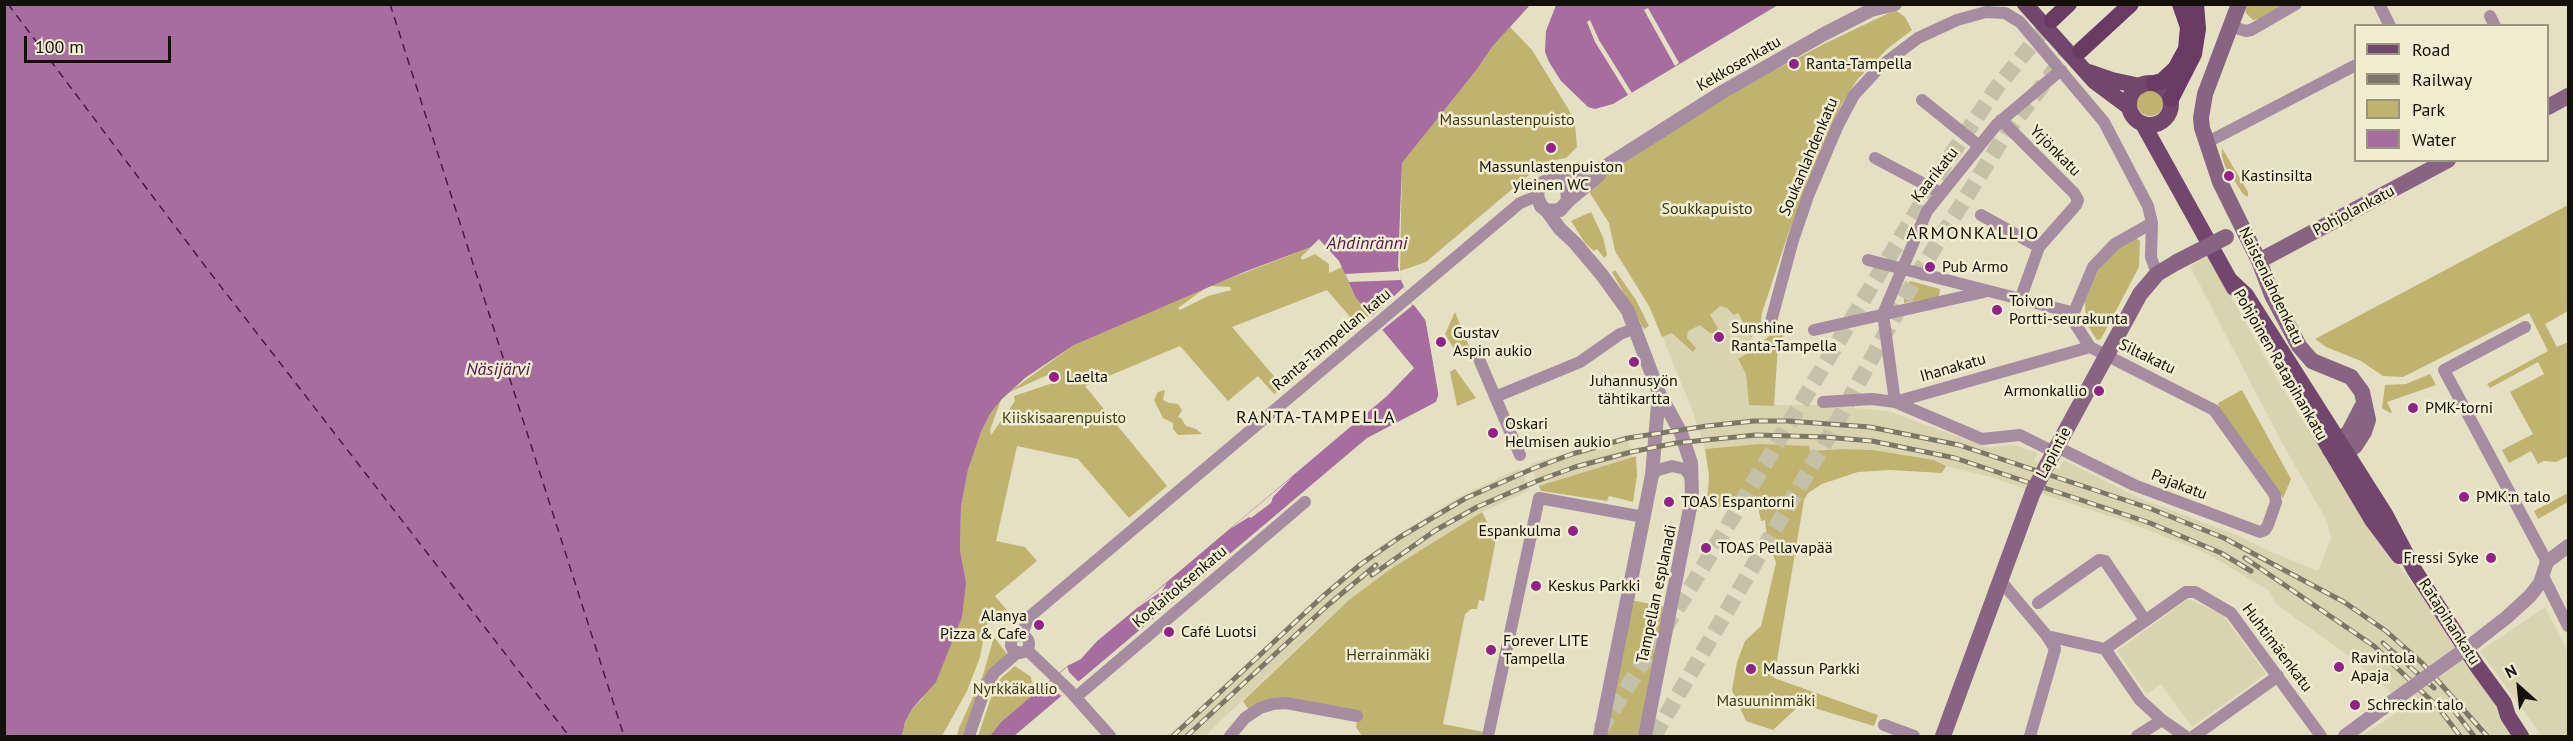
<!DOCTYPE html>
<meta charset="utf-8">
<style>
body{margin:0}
#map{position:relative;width:2573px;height:741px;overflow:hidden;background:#e5e0c4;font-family:"PT Sans",sans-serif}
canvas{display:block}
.frame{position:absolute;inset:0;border:6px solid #121007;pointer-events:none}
.legend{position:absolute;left:2354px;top:24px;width:195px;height:138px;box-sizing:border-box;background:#f2edd1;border:2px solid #989580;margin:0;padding:8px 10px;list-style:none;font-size:18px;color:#121007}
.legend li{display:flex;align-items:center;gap:12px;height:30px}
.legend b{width:30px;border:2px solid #989580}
.north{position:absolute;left:2489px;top:657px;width:60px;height:60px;-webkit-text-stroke:4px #f2edd1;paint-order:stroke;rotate:333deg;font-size:16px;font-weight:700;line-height:24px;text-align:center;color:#121007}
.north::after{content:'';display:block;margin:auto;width:21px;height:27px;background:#121007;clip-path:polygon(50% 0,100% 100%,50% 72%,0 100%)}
.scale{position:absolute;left:24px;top:36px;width:147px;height:27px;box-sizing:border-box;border:3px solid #121007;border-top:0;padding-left:8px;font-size:18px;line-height:21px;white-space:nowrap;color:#121007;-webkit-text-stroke:4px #f2edd1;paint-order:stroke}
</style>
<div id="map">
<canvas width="2573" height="741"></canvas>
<div class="frame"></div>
<ul class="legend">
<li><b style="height:8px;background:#72476d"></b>Road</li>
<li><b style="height:8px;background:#7c7866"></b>Railway</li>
<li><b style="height:16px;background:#c0b370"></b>Park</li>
<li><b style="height:16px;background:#a56e9e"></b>Water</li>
</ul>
<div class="north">N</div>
<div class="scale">100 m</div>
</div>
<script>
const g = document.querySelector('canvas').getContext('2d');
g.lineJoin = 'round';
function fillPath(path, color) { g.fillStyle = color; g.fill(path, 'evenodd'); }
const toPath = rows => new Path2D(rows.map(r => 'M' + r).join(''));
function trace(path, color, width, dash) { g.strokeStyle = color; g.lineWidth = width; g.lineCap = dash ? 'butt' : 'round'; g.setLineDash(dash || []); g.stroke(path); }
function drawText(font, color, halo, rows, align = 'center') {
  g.font = font + ' "PT Sans",sans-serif'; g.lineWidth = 5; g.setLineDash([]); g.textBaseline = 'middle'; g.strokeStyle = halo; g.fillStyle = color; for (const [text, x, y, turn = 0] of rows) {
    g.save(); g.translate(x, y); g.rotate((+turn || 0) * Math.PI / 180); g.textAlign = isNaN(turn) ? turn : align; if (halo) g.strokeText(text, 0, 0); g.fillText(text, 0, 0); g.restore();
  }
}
fillPath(toPath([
 [2208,256,2284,391,2374,531,2470,664,2517,736,2361,736,2404,708,2387,689,2353,659,2276,604,2268,590,2206,553,2130,523,1987,476,1946,466,1934,460,1873,450,1843,449,1810,451,1809,446,1705,449,1693,412,1658,326,1729,298,1756,348,1738,360,1746,374,1749,405,1820,405,1888,411,1989,448,2011,444,2038,453,2034,461,2059,469,2064,460,2139,498,2237,535,2269,551,2318,571,2331,538,2327,521,2282,443,2190,266],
 [1627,435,1632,457,1539,486,1530,464],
 [1520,468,1530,490,1482,512,1392,568,1315,631,1205,736,1166,736,1191,716,1346,573,1382,545,1455,499],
 [2188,599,2222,614,2266,674,2192,727,2161,684,2147,694,2117,651],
 [2545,607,2568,652,2568,736,2542,736,2480,651]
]), '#dad3b0');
fillPath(toPath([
 [2247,5,2286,5,2262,18,2253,20,2245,12],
 [1895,10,1905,17,1912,30,1887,49,1857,80,1841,105,1788,234,1762,313,1760,328,1751,338,1738,313,1734,315,1727,308,1720,306,1710,315,1718,328,1716,333,1710,333,1700,325,1688,331,1687,338,1696,348,1693,352,1672,333,1662,337,1649,306,1615,251,1609,223,1588,190,1598,180,1724,97,1824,44],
 [1510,27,1532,50,1569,110,1575,124,1577,147,1566,158,1549,161,1537,168,1426,262,1400,271,1402,163,1478,68,1492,47],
 '2137 103a13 13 0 1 1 26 0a13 13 0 1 1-26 0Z',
 [2222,148,2248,192,2248,197,2243,194,2225,166,2222,156],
 [2568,205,2568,311,2545,324,2557,347,2568,342,2568,456,2556,462,2544,461,2538,464,2531,451,2509,463,2502,450,2533,434,2510,392,2544,374,2538,362,2490,388,2487,384,2548,351,2529,313,2403,377,2383,376,2361,361,2326,347,2315,339],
 [1591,212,1603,237,1607,255,1604,258,1597,249,1594,251,1585,243,1571,221],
 [2136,238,2140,241,2139,267,2101,339,2097,340,2086,323,2085,301,2098,271,2118,248],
 [1311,247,1301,257,1302,260,1315,254,1329,264,1329,273,1342,267,1356,298,1370,315,1357,325,1327,290,1232,327,1284,388,1274,394,1258,376,1228,401,1180,346,1085,386,1167,486,1129,518,1078,459,1017,446,996,541,1025,547,1037,561,995,596,1012,616,1005,622,994,613,986,626,980,657,967,691,942,736,902,736,905,722,912,709,922,699,966,582,960,550,961,507,968,470,981,432,990,414,1001,400,990,430,991,435,1015,401,1014,396,1053,383,1051,375,1045,376,1008,393,1074,345,1207,287,1178,308,1180,310,1208,296,1231,290,1230,287,1210,286],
 [1615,270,1636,300,1649,326,1644,329,1612,272],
 [1910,281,1940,289,1939,297,1904,303,1904,295],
 [1455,312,1471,351,1457,354,1445,334],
 [1787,331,1778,345,1774,406,1749,405,1746,374,1738,359,1756,348,1773,332],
 [1455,369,1476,398,1457,406,1450,372],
 [2430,374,2436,385,2387,402,2392,412,2390,413,2382,408,2385,385,2406,384],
 [1165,390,1163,400,1169,403,1178,404,1182,410,1178,417,1181,418,1186,426,1196,429,1202,434,1178,435,1173,429,1173,423,1163,418,1154,400,1158,392],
 [2242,390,2291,479,2283,498,2220,411,2218,403],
 [1760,444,1809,446,1810,451,1843,449,1873,450,1934,460,1946,466,1942,473,1890,470,1858,472,1822,484,1808,493,1804,500,1774,678,1878,715,1874,726,1801,704,1773,730,1746,721,1732,690,1737,662,1745,641,1761,626,1776,563,1767,539,1765,520,1761,521,1757,502,1754,499,1746,504,1704,509,1708,492,1709,475,1705,449],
 [1636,456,1637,476,1633,502,1609,496,1607,501,1541,491,1539,486],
 [2568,493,2568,502,2538,519,2534,511],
 [1482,512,1496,539,1484,601,1479,600,1477,609,1471,609,1465,614,1443,724,1484,732,1483,736,1362,736,1356,727,1358,715,1308,705,1249,710,1243,701,1349,600,1392,568],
 [1631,600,1665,607,1639,736,1603,736],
 [994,637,1007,654,963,736,957,736,959,728,983,675],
 [1015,666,1031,677,1032,682,1040,690,1001,722,990,736,978,736,994,689,1001,678]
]), '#c0b370');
fillPath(toPath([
 [4,5,1530,5,1492,47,1478,68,1402,163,1398,266,1401,280,1412,305,1414,305,1425,318,1439,393,1436,402,1367,438,1014,736,990,736,1001,722,1387,396,1414,368,1356,298,1339,261,1319,239,1311,247,1244,272,1074,345,1025,378,1001,400,990,414,981,432,968,470,961,507,960,550,966,582,962,617,936,682,912,709,905,722,902,736,5,736],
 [1556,5,1778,5,1613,104,1595,109,1588,107,1561,81,1549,62,1545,52,1546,31]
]), '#a56e9e');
fillPath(toPath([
 [1648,8,1679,63,1675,66,1644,10],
 [1590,20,1599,40,1632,93,1628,95,1595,42,1587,22],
 [1400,271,1401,280,1349,282,1345,274],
 [1404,287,1412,306,1382,330,1371,317],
 [1417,304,1427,318,1442,398,1438,404,1391,431,1390,428,1436,402,1439,398,1426,321,1414,305],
 [1293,476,1273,497,1271,503,1251,518,1249,517,1230,529],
 [1167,583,1162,591,1137,608,1097,641,1081,659,1067,666,1069,672,1079,682,1061,696,1052,687,1045,686,1067,667,1075,656]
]), '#e5e0c4');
trace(toPath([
 [8,4,208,270,569,736],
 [390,4,624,736]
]), '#54114f', 1.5, [8, 6]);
trace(toPath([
 [1600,730,1692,585,1945,164,1997,87,2052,20],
 [1654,736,1833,429,1918,274,2008,130,2074,45]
]), '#c5c1a8', 16, [16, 8]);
trace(toPath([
 [2379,4,2390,26],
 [2490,16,2495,26],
 [2230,26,2246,31,2251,30,2296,4],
 [1922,100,1979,146],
 [2001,120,2074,193,2078,200,2076,205,2039,247,2020,300],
 [2206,143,2356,65],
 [1875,158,1941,193],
 [1981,215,2039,247],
 [1868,260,2067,311,2090,347,2214,410,2275,495,2276,502,2268,525,2265,530,2260,532,2134,485,2057,447],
 [2072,317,2093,267,2115,244,2152,223],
 [1770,325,1793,240,1808,196,1838,125,1854,95,1881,66,1918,38,1957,20,1986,12,2005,13,2020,22,2104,122,2148,206,2152,223,2151,257,2157,274],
 [2525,327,2444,370,2547,562],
 [1814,330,1984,292],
 [1476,352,1520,455],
 [1495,397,1580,362,1620,334,1636,328],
 [1823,402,1872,399,1895,402,2090,347],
 [2054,452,2020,435,1982,439,1895,402,1883,314,1927,211,1997,124,2061,70],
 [1652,475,1658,470,1672,466,1685,469,1692,479],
 [2543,576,2568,626],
 [2000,580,2047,636,2105,649],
 [2038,603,2099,560,2105,561,2145,620],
 [1022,635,1028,618,1520,203,1537,196],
 '1011 644a9 9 0 1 1 18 0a9 9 0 1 1-18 0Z',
 [2105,649,2186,592,2195,592,2231,613,2321,736],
 [2105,649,2140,700,2162,720,2185,736],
 [1027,650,1069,690,1110,736],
 [1076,697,1305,502],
 [1884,725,1914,736],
 [969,736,986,686,994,673,1018,652],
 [1230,736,1245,718,1260,708,1273,704,1286,703,1357,716],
 [1488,736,1539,498,1644,517],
 [2030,736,2055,649,2047,636],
 [2137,736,2162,720],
 [2194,736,2278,676]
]), '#a58ca1', 12);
trace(toPath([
 [1558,180,1567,188,1568,201,1560,210,1547,211,1541,206,1537,196,1538,190,1544,182,1575,178,1606,166,1724,91,1824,34,1871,10,1895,4],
 [1568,201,1599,175],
 [1547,211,1560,229,1575,243,1602,275,1628,311,1659,393,1681,433,1691,463,1692,498,1645,736],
 [2475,642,2507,617,2530,596,2540,583,2547,562,2568,546],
 [1600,736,1652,475,1659,393],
 [2345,736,2383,708]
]), '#a58ca1', 14);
trace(toPath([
 [2239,4,2205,94,2201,118,2202,128,2220,182,2259,261,2272,295,2299,346,2312,361,2351,377,2362,392,2368,420,2364,432,2355,446,2337,460],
 [2548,107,2568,96],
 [2259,261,2448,160],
 [2330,450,2349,432,2362,407],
 [2047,465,2140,294,2157,274,2177,262],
 [1943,736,2033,492]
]), '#886483', 16);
trace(toPath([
 [2025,4,2094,81,2129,107],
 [2089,72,2112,80,2140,86],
 '2129 104a21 21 0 1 1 42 0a21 21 0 1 1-42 0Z',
 [2143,124,2234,288],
 [2230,280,2246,295,2347,454,2385,514,2415,571,2477,666,2504,703,2508,716,2521,736],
 [2322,436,2372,520,2399,556]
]), '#72476d', 16);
trace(toPath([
 [2052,20,2069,4],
 [2080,51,2131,4],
 [2154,83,2162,81,2175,69,2186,49,2188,27,2180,4],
 [2171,99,2194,54,2198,29,2196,4]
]), '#683a64', 16);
const rail = toPath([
 [2245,558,2374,646,2438,707,2460,736],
 [1372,575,1436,530,1477,507,1537,481,1575,467,1631,452,1676,443,1756,435,1825,437,1872,441,1955,458,2150,523,2221,553,2251,571],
 [2383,643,2434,688],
 [2453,709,2474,736],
 [1173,736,1322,597,1361,564,1400,537,1466,498,1532,469,1572,454,1628,438,1707,426,1754,421,1788,421,1870,427,1959,445,2149,508,2224,538,2344,602,2386,631,2422,663,2487,736],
 [1187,736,1328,605,1376,565]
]);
trace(rail, '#7c7866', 5);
trace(rail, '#f2edd1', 3, [9]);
trace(toPath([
 [2383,708,2475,642]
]), '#a58ca1', 14);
trace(toPath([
 [2177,262,2226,237],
 [2033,492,2047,465]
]), '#886483', 16);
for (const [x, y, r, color] of [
 [1794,64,6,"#8f2387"],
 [1551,148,6,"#8f2387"],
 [2229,176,6,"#8f2387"],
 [1930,267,6,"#8f2387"],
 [1997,310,6,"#8f2387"],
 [1719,337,6,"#8f2387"],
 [1441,342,6,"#8f2387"],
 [1634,362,6,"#8f2387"],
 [1054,377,6,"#8f2387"],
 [2099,391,6,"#8f2387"],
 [2413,408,6,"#8f2387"],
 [1493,433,6,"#8f2387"],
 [2464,497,6,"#8f2387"],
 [1669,502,6,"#8f2387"],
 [1573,531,6,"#8f2387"],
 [1706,548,6,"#8f2387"],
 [2491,558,6,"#8f2387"],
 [1536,586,6,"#8f2387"],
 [1039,625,6,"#8f2387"],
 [1169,632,6,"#8f2387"],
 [1491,650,6,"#8f2387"],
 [2339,667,6,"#8f2387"],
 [1751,669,6,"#8f2387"],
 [2355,705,6,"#8f2387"]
]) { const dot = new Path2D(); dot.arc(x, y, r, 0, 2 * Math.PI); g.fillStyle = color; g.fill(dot); trace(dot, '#f2edd1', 2); }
drawText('16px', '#121007', '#f2edd1', [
 ["Kekkosenkatu",1739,64,-30],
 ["Yrjönkatu",2055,151,45],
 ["Soukanlahdenkatu",1809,157,-67],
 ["Kaarikatu",1935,175,-52],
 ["Pohjolankatu",2354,211,-28],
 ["Naistenlahdenkatu",2271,286,64],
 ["Ranta-Tampellan katu",1332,340,-40],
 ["Siltakatu",2147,357,26],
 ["Pohjoinen Ratapihankatu",2280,365,60],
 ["Ihanakatu",1953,368,-16],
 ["Lapintie",2054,453,-62],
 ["Pajakatu",2179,485,21],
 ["Koelaitoksenkatu",1180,587,-40],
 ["Tampellan esplanadi",1657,594,-78],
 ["Ratapihankatu",2449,622,57],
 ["Huhtimäenkatu",2277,648,53]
]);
drawText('16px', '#121007', '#f2edd1', [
 ["Ranta-Tampella",1806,64],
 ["Massunlastenpuiston",1551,167,"center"],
 ["yleinen WC",1551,185,"center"],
 ["Kastinsilta",2241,176],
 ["Pub Armo",1942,267],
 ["Toivon",2009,301],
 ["Portti-seurakunta",2009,319],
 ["Sunshine",1731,328],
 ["Ranta-Tampella",1731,346],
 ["Gustav",1453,333],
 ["Aspin aukio",1453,351],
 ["Laelta",1066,377],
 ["Juhannusyön",1634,381,"center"],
 ["tähtikartta",1634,399,"center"],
 ["Armonkallio",2087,391,"right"],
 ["PMK-torni",2425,408],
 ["Oskari",1505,424],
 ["Helmisen aukio",1505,442],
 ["PMK:n talo",2476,497],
 ["TOAS Espantorni",1681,502],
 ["Espankulma",1561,531,"right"],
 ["TOAS Pellavapää",1718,548],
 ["Fressi Syke",2479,558,"right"],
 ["Keskus Parkki",1548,586],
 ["Alanya",1027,616,"right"],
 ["Pizza & Cafe",1027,634,"right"],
 ["Café Luotsi",1181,632],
 ["Forever LITE",1503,641],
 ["Tampella",1503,659],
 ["Ravintola",2351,658],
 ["Apaja",2351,676],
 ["Massun Parkki",1763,669],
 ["Schreckin talo",2367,705]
], 'left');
drawText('16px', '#403a1a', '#f2edd1', [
 ["Massunlastenpuisto",1507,120],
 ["Soukkapuisto",1707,209],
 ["Kiiskisaarenpuisto",1064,418],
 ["Herrainmäki",1388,655],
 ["Nyrkkäkallio",1015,689],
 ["Masuuninmäki",1766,701]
]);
g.letterSpacing = '1.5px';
drawText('18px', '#121007', '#f2edd1', [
 ["ARMONKALLIO",1973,234],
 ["RANTA-TAMPELLA",1316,418]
]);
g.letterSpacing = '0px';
drawText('italic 18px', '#54114f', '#f2edd1', [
 ["Ahdinränni",1367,244],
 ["Näsijärvi",498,370]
]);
</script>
